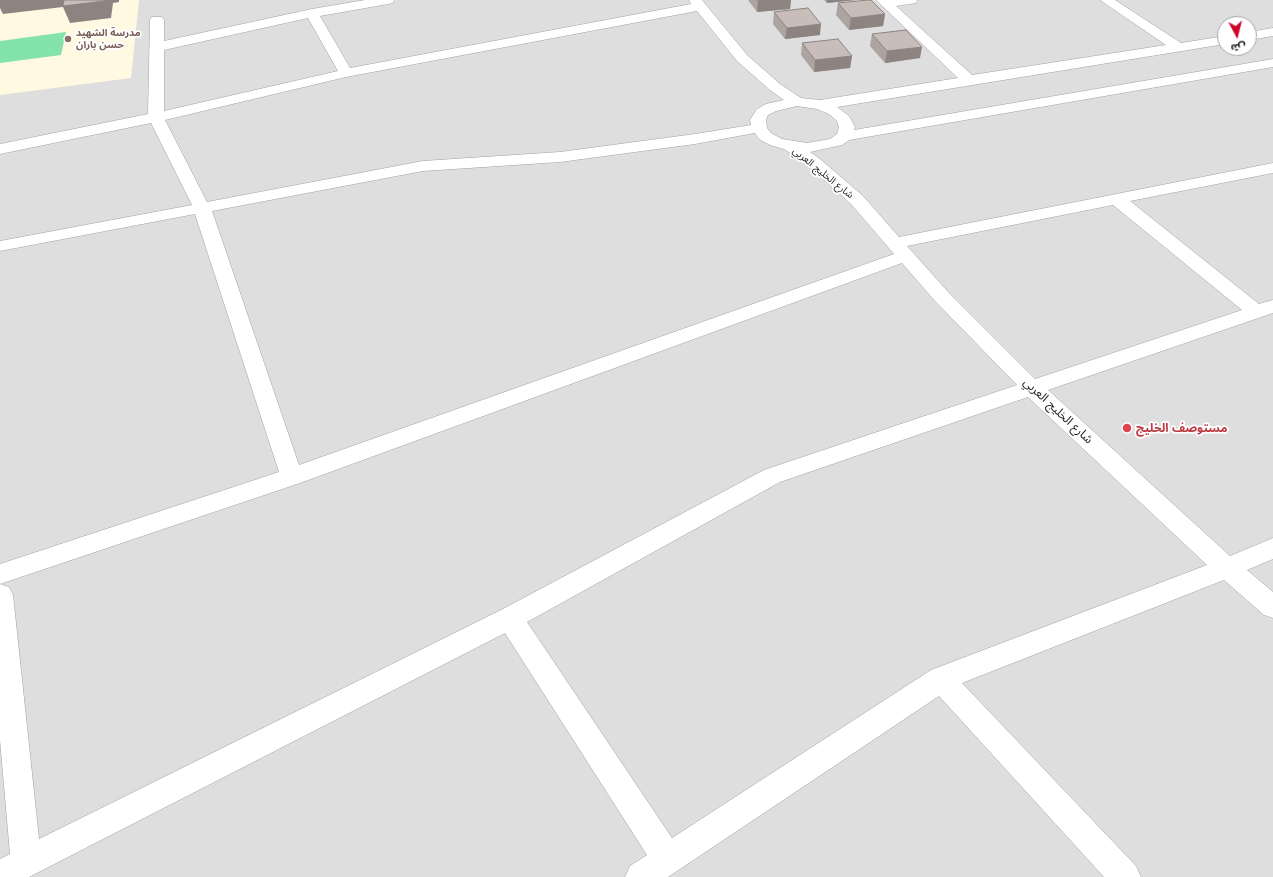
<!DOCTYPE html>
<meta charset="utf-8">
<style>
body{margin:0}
#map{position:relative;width:1273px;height:877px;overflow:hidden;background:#f1ece7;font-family:"Work Sans","Noto Sans Arabic",sans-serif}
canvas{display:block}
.north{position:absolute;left:1217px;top:16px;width:40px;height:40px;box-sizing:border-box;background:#fff;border:1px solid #a6a6a6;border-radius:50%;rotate:173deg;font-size:11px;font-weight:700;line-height:16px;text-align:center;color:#212121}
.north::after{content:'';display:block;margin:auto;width:14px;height:18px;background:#d1002b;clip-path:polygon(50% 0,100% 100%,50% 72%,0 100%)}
</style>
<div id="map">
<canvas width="1273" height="877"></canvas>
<div class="north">ش</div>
</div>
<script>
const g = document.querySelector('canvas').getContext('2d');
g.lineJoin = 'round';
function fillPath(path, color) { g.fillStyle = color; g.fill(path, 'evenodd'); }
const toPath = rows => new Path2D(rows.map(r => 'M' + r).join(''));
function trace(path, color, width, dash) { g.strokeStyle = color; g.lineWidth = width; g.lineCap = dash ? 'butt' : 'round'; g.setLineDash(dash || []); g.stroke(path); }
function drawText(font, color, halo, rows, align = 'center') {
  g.font = font + ' "Work Sans","Noto Sans Arabic",sans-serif'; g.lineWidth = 3.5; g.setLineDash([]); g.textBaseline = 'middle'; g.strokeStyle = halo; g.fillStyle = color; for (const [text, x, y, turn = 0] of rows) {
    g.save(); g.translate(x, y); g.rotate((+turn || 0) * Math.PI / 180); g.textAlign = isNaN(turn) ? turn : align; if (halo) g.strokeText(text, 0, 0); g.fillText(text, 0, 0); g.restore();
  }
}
fillPath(toPath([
 [0,0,1273,0,1273,877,0,877],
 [1225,24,1249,24,1249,48,1225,48]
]), '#dfdede');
fillPath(toPath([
 [0,0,139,0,131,78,0,95]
]), '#fff9e2');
fillPath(toPath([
 [66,32,61,55,0,63,0,41]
]), '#83e3aa');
const minor = toPath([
 [365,0,394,0,393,3,388,4,320,16,350,68,691,4,689,0,702,0,747,55,780,84,801,98,820,100,958,78,876,0,917,0,916,3,896,6,972,75,1166,45,1100,0,1115,0,1181,43,1225,36,1225,44,837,107,849,116,855,127,854,130,1273,59,1273,67,849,140,842,145,810,152,820,159,863,196,899,237,1273,163,1273,173,1130,201,1259,304,1273,300,1273,313,1048,390,1230,556,1273,538,1273,559,1247,570,1273,592,1273,618,1264,615,1224,580,962,683,1136,866,1141,877,1104,877,939,696,668,877,625,877,630,866,647,855,505,633,29,877,0,877,0,859,10,854,0,740,0,584,9,587,13,595,39,839,501,610,764,470,1017,385,935,301,902,263,300,483,0,584,0,564,279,472,195,214,0,251,0,241,192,205,151,123,0,154,0,144,148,114,150,20,152,17,162,17,164,20,164,41,312,9,365,0],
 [697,11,737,61,770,90,784,100,766,104,757,109,750,120,751,125,695,134,560,152,423,161,207,202,165,120,346,77,697,11],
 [308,18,338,71,164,111,164,50,308,18],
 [797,106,817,109,829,114,837,121,839,127,837,134,830,139,807,143,782,139,771,133,767,128,766,120,768,115,776,111,797,106],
 [755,133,759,139,770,145,784,149,808,165,851,204,894,254,299,465,212,211,423,171,560,162,695,144,755,133],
 [1113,205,1242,310,1035,379,949,293,907,246,1113,205],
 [1028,397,1207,565,931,670,672,838,527,622,780,482,1028,397],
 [1273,28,1273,36,1249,40,1249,32,1273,28]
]);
trace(minor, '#a2a2a2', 1);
fillPath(minor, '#fff');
fillPath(toPath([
 [748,0,791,0,790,9,757,12],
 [824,0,856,0,827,3],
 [838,3,885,14,883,26,849,30,836,15],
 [774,12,820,35,785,39,773,24],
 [872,34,920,58,885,63,870,46],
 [802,43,852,56,850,68,814,72,801,55]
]), '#ada3a0');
fillPath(toPath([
 [0,0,119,0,119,2,113,3,111,18,70,23,63,7,3,14,0,8],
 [768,0,791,0,790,9,757,12,758,1],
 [827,0,856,0,827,3],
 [885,14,883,26,849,30,851,18],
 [821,24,820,35,785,39,787,28],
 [922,47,920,58,885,63,887,51],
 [852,56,850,68,814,72,815,60]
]), '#8d8482');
const building = toPath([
 [64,0,105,0,105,1,63,6,64,0],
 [758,0,768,0,758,1,758,0],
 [868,0,871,0,885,14,851,18,838,3,868,0],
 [808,8,821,24,787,28,774,12,808,8],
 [906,30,922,47,887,51,872,34,906,30],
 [838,39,852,56,815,60,802,43,838,39]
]);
fillPath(building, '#c9bdba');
trace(building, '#8d8482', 1);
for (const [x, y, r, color] of [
 [68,39,4,"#8d6e63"],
 [1127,428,5,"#e0444e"]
]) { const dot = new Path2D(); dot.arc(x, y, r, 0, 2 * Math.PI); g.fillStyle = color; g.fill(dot); trace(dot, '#fff', 1.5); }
drawText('bold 10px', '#785e54', '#fff', [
 ["مدرسة الشهيد",76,33],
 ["حسن باران",76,45]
], 'left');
drawText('10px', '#212121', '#fff', [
 ["شارع الخليج العربي",823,173,39]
]);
drawText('12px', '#212121', '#fff', [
 ["شارع الخليج العربي",1058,411,43]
]);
drawText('bold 12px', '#be3a42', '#fff', [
 ["مستوصف الخليج",1136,428]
], 'left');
</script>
